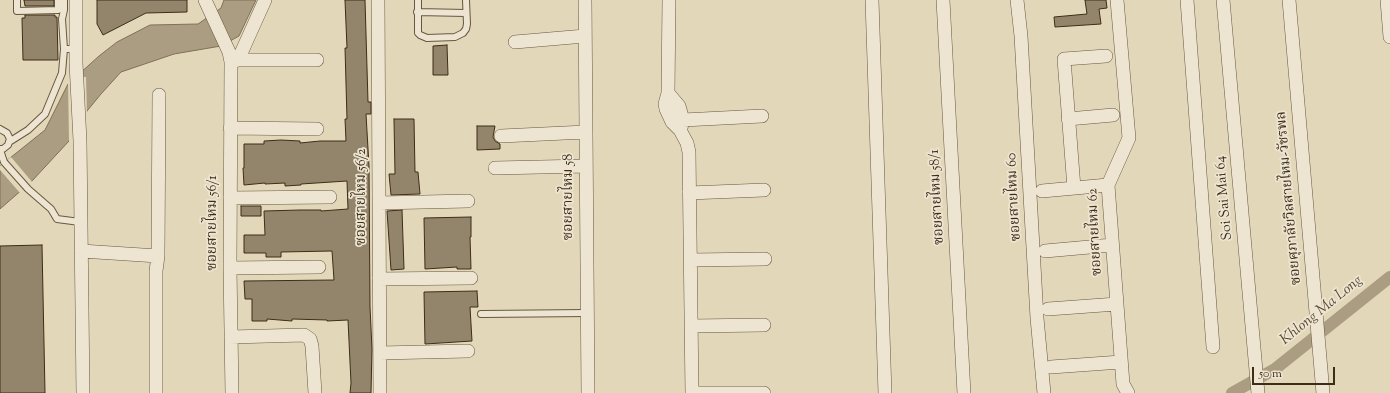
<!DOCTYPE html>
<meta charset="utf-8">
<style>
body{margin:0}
#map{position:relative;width:1390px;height:393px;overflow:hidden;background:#e3d7b9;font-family:"Sorts Mill Goudy",serif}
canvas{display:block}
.scale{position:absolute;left:1252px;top:367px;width:83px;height:18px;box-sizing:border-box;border:2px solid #3d2d17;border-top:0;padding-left:5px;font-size:12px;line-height:14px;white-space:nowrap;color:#3d2d17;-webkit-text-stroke:3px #ede5d2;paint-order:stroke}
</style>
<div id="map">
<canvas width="1390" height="393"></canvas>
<div class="scale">50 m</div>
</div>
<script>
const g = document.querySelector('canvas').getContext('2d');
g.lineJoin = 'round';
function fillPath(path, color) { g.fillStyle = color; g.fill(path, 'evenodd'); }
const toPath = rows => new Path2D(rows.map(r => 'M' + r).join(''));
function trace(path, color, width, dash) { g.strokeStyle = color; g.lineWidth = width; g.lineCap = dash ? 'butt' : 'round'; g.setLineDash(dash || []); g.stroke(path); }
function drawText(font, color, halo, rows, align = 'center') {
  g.font = font + ' "Sorts Mill Goudy","Noto Serif Thai",serif'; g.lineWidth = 3.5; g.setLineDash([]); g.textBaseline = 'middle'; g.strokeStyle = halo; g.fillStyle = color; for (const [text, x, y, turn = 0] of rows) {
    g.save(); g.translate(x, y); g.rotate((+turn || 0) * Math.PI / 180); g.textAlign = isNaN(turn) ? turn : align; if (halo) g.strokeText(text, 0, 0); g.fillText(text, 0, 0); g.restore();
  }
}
const water = toPath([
 [224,0,256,0,239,36,221,46,174,54,121,72,101,94,87,111,69,141,32,181,0,209,0,166,45,130,68,84,99,56,117,42,150,25,198,24,221,8,224,0]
]);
fillPath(water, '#ab9d82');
trace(water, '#7f7057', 1);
fillPath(toPath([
 [72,77,86,77,87,115,72,141,69,141,68,81],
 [11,157,33,183,20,193,0,170,0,166]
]), '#e3d7b9');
trace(toPath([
 [1232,393,1275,369,1390,277]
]), '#ab9d82', 12);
const building = toPath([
 [24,0,54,0,54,6,25,6,24,0],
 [97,0,187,0,187,12,146,13,103,35,97,24,97,0],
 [345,0,365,0,368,102,371,102,371,114,366,114,369,166,370,307,372,349,371,393,350,393,351,383,348,320,327,321,327,320,292,319,292,321,267,319,267,321,252,321,252,299,245,299,244,281,334,280,332,251,281,252,281,257,266,257,266,253,244,253,244,235,265,235,264,211,300,210,321,210,321,211,348,209,347,181,301,184,301,185,285,186,285,183,265,184,265,183,244,185,243,168,244,168,244,144,264,144,264,141,281,140,300,141,300,143,320,141,346,141,345,119,347,119,345,48,347,48,345,0],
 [1085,0,1106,0,1107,8,1099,9,1101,24,1055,27,1054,17,1087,14,1085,0],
 [25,15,55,15,55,17,57,17,58,60,23,60,22,18,25,18,25,15],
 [447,45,448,75,433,75,433,46,447,45],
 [394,119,414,119,415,172,418,172,420,194,391,195,389,174,395,174,394,119],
 [477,126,495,126,493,137,495,141,500,144,500,149,477,150,477,126],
 [241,206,261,206,261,216,241,216,241,206],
 [402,210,404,269,391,270,387,211,402,210],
 [471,217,471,237,470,237,471,269,457,269,457,267,425,269,424,218,471,217],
 [42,245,45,393,0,393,0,246,42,245],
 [477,291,478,307,470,307,472,341,425,344,424,292,477,291]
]);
fillPath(building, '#93856b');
trace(building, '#3d2d17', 1);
const service = toPath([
 [17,0,17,11,58,10,58,0],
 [64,0,64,10,62,19,64,49,77,49],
 [418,0,418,33,420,35,427,38,455,37,463,33,466,29,467,24,466,0],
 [417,12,466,13],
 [0,129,7,133,10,139,8,145,3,149,0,149],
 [9,142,28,130,45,114,62,73,64,49],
 [0,150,4,162,28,189,51,209,57,219,80,222],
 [481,314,587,313]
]);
const minor = toPath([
 [76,0,76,63,80,141,83,393],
 [205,0,229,52,231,62,230,268,232,393],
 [378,0,380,393],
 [585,0,588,393],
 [669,0,668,93,665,104,666,109,672,122,680,130,687,143,689,152,692,393,764,393],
 [872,0,885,393],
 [943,0,964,393],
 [1017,0,1021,36,1037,318,1044,393],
 [1117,0,1129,138,1108,185,1123,384,1128,393],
 [1187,0,1213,347],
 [1223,0,1258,393],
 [1289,0,1323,393],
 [1387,0,1390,37],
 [515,42,585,36],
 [238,60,265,0],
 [231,62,238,60,317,60],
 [668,93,679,106,683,120,681,128],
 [1068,119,1113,115],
 [672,122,683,120,762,116],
 [230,128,317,129],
 [501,136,586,132],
 [495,168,586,166],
 [1074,188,1064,59,1106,56],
 [1042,191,1108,185],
 [689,193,764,190],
 [230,198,330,197],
 [379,203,468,201],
 [81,251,158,256,156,271,156,393],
 [1045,251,1112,245],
 [158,256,159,95],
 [691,260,765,259],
 [230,268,319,267],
 [379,279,471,278],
 [1048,309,1117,304],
 [692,326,764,325],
 [231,337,304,335,310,339,312,346,315,393],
 [380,353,468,351],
 [1051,367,1121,362]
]);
trace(service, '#665840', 8);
trace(minor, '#665840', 14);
trace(service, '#ede5d2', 6);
trace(minor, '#ede5d2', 13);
drawText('14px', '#3d2d17', '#ede5d2', [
 ["ซอยสายไหม 56/2",363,197,-90],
 ["ซอยสายไหม 58",570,197,-90],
 ["ซอยสายไหม 58/1",938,197,-93],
 ["ซอยสายไหม 60",1015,197,-93],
 ["Soi Sai Mai 64",1225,198,-95],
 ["ซอยศุภาลัยวิลสายไหม-วัชรพล",1290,198,-95],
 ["ซอยสายไหม 56/1",214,223,-90],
 ["ซอยสายไหม 62",1096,232,-93]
]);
drawText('italic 15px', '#584932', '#ede5d2', [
 ["Khlong Ma Long",1322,311,-39]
]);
</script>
